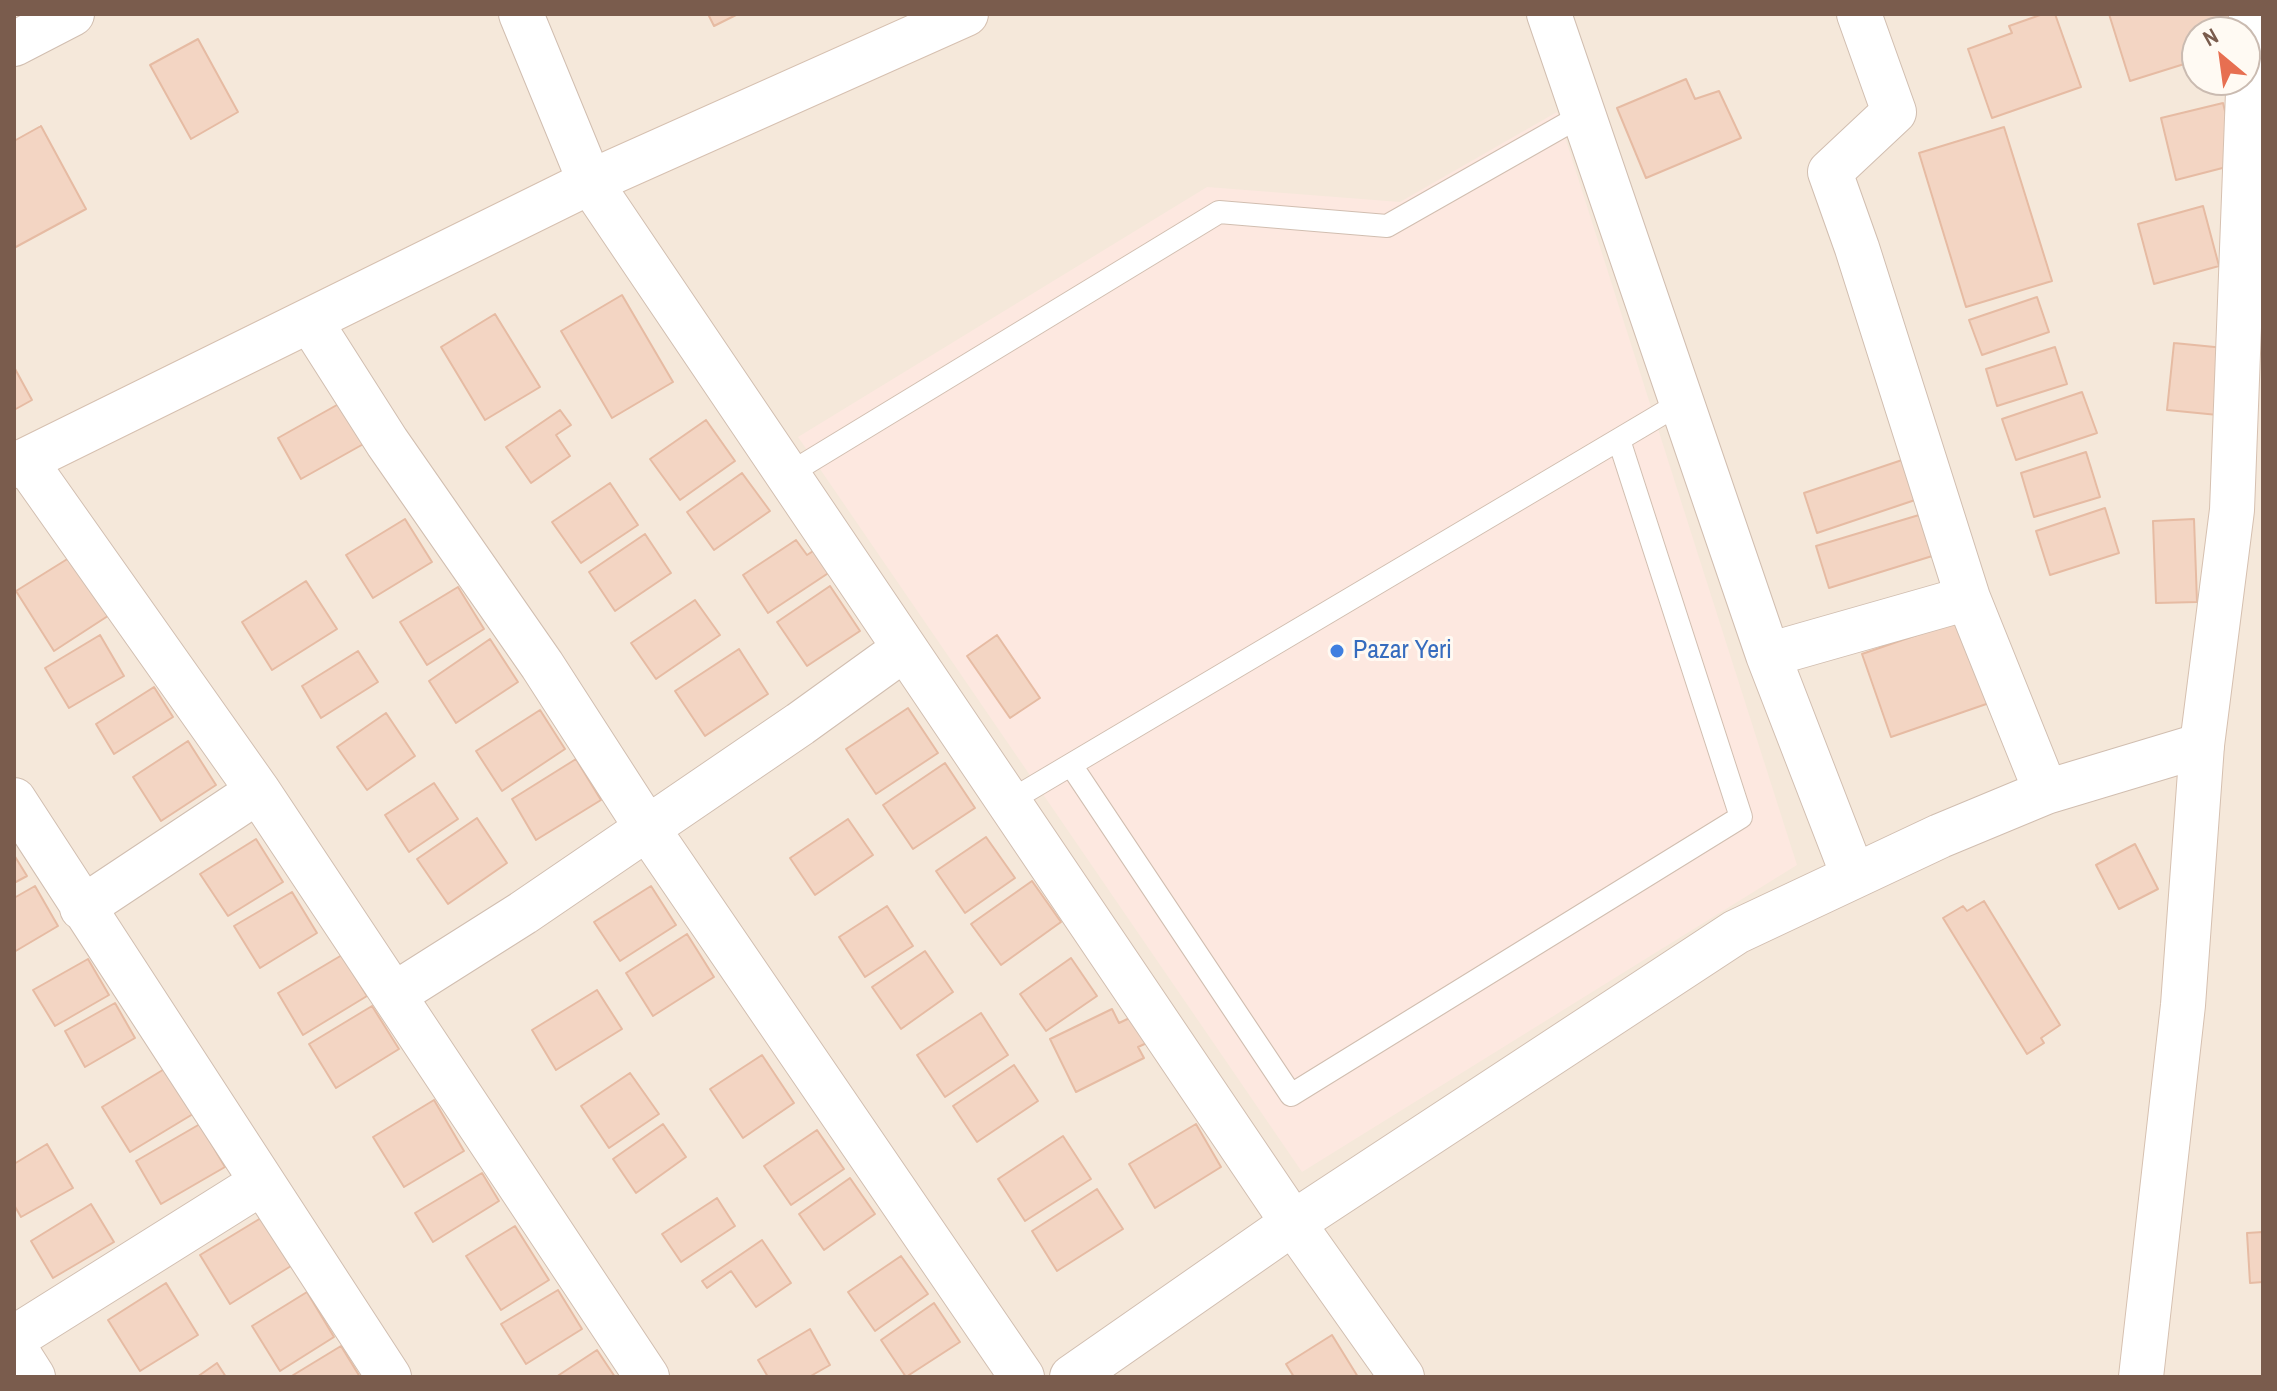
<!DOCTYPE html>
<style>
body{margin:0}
#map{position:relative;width:2277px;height:1391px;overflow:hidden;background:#fdf6ec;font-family:"Archivo Narrow",sans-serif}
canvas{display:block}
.frame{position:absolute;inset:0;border:16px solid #7a5c4d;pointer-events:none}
.north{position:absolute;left:2181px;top:16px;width:80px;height:80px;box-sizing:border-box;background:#fffaf3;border:2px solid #cabbb1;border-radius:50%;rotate:331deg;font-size:22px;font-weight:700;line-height:32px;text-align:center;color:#7a5c4d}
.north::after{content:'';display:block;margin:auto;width:28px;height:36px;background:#e76f51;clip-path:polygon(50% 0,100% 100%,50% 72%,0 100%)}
</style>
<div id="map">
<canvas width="2277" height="1391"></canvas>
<div class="frame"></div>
<div class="north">N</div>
</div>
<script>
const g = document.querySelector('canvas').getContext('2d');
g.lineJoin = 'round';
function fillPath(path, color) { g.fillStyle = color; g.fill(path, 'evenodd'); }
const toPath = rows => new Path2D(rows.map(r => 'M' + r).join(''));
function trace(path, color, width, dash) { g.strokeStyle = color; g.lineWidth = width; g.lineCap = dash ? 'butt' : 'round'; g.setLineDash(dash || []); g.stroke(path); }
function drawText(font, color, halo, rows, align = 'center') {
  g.font = font + ' "Archivo Narrow",sans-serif'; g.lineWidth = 6; g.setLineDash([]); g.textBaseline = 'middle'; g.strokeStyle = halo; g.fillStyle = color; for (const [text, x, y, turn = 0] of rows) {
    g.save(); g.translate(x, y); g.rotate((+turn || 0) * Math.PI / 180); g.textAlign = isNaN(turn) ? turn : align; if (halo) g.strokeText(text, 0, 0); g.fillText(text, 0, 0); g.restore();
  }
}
fillPath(toPath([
 [14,14,2263,14,2263,1377,14,1377],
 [2197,32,2245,32,2245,80,2197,80]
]), '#f5e8da');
fillPath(toPath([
 [1557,112,1797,865,1302,1172,798,437,1207,187,1400,202]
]), '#fde8e0');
const building = toPath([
 [708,14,738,14,714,26,708,14],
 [2043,14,2055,14,2081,87,1992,118,1968,49,2012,33,2009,26,2043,14],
 [2109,14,2231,14,2233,32,2197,32,2197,60,2130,81,2109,14],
 [198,39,238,112,191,139,150,65,198,39],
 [1686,79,1695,99,1719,91,1741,138,1646,178,1617,108,1686,79],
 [2223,103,2238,164,2176,180,2161,118,2223,103],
 [41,126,86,209,14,248,14,141,41,126],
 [2004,127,2052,281,1966,307,1919,153,2004,127],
 [2203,206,2219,266,2154,284,2138,224,2203,206],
 [622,295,673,382,612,418,561,331,622,295],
 [2037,297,2049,332,1982,355,1969,320,2037,297],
 [495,314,540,387,485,420,441,347,495,314],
 [2174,343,2235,349,2228,416,2167,410,2174,343],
 [2055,347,2067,384,1997,406,1986,369,2055,347],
 [14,367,32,400,14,410,14,367],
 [2082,392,2097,433,2016,460,2002,419,2082,392],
 [344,401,367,442,301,479,278,438,344,401],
 [560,410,571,425,556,435,570,456,531,483,506,447,560,410],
 [706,420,735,461,680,500,650,459,706,420],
 [2086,452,2100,497,2034,517,2021,473,2086,452],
 [1914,456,1927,496,1817,533,1804,493,1914,456],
 [742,473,770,511,714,550,687,512,742,473],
 [610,483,638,525,581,563,552,522,610,483],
 [2105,508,2119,553,2050,575,2036,531,2105,508],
 [1929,512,1942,553,1829,588,1816,546,1929,512],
 [405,519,432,562,373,598,346,555,405,519],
 [2194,519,2197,602,2156,603,2153,521,2194,519],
 [645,534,671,573,615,611,589,572,645,534],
 [796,540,807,555,821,546,836,568,768,613,743,575,796,540],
 [77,553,114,612,54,651,16,591,77,553],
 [306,581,337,629,272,670,242,622,306,581],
 [830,586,860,631,807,666,777,622,830,586],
 [458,587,484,629,427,665,400,622,458,587],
 [695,600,720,635,656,679,631,643,695,600],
 [1966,618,1995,701,1891,737,1862,654,1966,618],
 [100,635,124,676,69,708,45,668,100,635],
 [997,635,1040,698,1010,718,967,656,997,635],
 [490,639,518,682,456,723,429,681,490,639],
 [739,649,768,694,705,736,675,691,739,649],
 [358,651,378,682,321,718,302,686,358,651],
 [154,687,173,717,114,754,96,724,154,687],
 [908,708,938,753,876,794,846,749,908,708],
 [540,710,565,749,502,791,476,751,540,710],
 [386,713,415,756,367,790,337,747,386,713],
 [188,741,216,785,161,821,133,777,188,741],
 [576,759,601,800,536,840,512,799,576,759],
 [945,763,975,808,913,849,883,805,945,763],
 [434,783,458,819,409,852,385,815,434,783],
 [477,818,507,863,448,904,417,859,477,818],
 [848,819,873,855,815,895,790,858,848,819],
 [986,837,1015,878,965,913,936,871,986,837],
 [256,839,283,882,228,916,200,874,256,839],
 [2135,844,2158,889,2119,909,2096,865,2135,844],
 [14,855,27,876,14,883,14,855],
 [1032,881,1061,922,1001,965,971,924,1032,881],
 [35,886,58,926,14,952,14,898,35,886],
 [651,886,676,925,620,961,594,922,651,886],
 [292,892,317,933,260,968,234,926,292,892],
 [1984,901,2060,1025,2041,1038,2044,1043,2027,1054,1943,918,1963,906,1967,911,1984,901],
 [887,906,913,946,865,977,839,937,887,906],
 [687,934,714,977,653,1016,626,973,687,934],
 [925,951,953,992,901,1029,872,987,925,951],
 [342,955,367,996,303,1035,278,993,342,955],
 [1071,958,1097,996,1046,1031,1020,994,1071,958],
 [88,959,109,995,55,1026,33,990,88,959],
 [597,990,622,1029,556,1070,532,1030,597,990],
 [115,1003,135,1038,85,1067,65,1031,115,1003],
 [372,1006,399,1049,336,1088,309,1044,372,1006],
 [1112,1009,1119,1023,1136,1015,1149,1042,1138,1047,1144,1058,1076,1092,1050,1039,1112,1009],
 [981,1013,1008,1055,945,1097,917,1055,981,1013],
 [762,1055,794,1103,743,1138,710,1089,762,1055],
 [1014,1065,1038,1101,977,1142,953,1106,1014,1065],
 [166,1068,193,1114,130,1152,102,1107,166,1068],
 [630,1073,659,1114,609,1148,581,1106,630,1073],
 [434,1100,464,1151,404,1187,373,1137,434,1100],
 [200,1124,225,1167,161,1204,136,1161,200,1124],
 [663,1124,686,1157,636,1193,613,1159,663,1124],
 [1196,1124,1221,1167,1155,1208,1129,1164,1196,1124],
 [817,1130,844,1169,791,1205,764,1166,817,1130],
 [1063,1136,1091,1179,1025,1221,998,1179,1063,1136],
 [47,1144,73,1188,21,1217,14,1205,14,1164,47,1144],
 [482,1173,499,1201,433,1242,415,1213,482,1173],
 [850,1178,875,1214,824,1250,799,1214,850,1178],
 [1097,1189,1123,1229,1057,1271,1032,1231,1097,1189],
 [717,1198,735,1226,681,1262,662,1234,717,1198],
 [91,1204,114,1242,53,1278,31,1241,91,1204],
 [261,1218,291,1266,230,1304,200,1255,261,1218],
 [515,1226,549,1280,501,1310,466,1256,515,1226],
 [2263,1232,2263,1282,2250,1283,2247,1233,2263,1232],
 [762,1240,791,1283,756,1307,731,1271,707,1288,702,1281,762,1240],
 [901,1256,928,1294,875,1331,848,1292,901,1256],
 [166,1283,198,1335,140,1371,108,1320,166,1283],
 [558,1290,582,1329,526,1364,501,1324,558,1290],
 [307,1292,334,1337,280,1371,252,1326,307,1292],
 [934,1303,960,1342,906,1377,881,1340,934,1303],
 [810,1329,830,1365,809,1377,768,1377,758,1360,810,1329],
 [1332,1335,1358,1377,1294,1377,1286,1364,1332,1335],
 [341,1346,360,1377,290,1377,341,1346],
 [597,1350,615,1377,556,1377,597,1350],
 [217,1363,226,1377,197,1377,217,1363]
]);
fillPath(building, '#f3d5c3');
trace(building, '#e6bba3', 2);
const lane = toPath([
 [787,475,1219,212,1387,226,1584,114],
 [1071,765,1291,1095,1741,817,1619,440],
 [1008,802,1682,402]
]);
const street = toPath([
 [521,14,590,182,1293,1223,1402,1377],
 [1549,14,1768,655,1853,875],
 [1859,14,1894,112,1830,172,1857,248,1968,598,2046,792],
 [14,44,72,14],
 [310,321,387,442,542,665,647,828,1022,1377],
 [25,461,258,791,647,1377],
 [1768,655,1968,598],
 [14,800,389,1377],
 [82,908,258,791],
 [395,994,523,913,800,724,904,649],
 [14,1338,261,1183],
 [14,1347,33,1377],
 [1072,1377,1293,1223,1736,932,1940,836,2046,792,2202,745]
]);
const secondary = toPath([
 [14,466,590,182,966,14],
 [2141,1377,2183,1005,2202,745,2232,510,2251,14]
]);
trace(lane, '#d1beb0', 24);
trace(street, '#d1beb0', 46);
trace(secondary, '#d6c0b0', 46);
trace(lane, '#fff', 22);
trace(street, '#fff', 44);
trace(secondary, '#fff', 44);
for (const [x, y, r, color] of [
 [1337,651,8,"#3f7fe0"]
]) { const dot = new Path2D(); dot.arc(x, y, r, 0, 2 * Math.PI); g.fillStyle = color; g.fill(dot); trace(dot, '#fffaf3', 3); }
drawText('26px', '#366cbe', '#fffaf3', [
 ["Pazar Yeri",1353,651]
], 'left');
</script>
